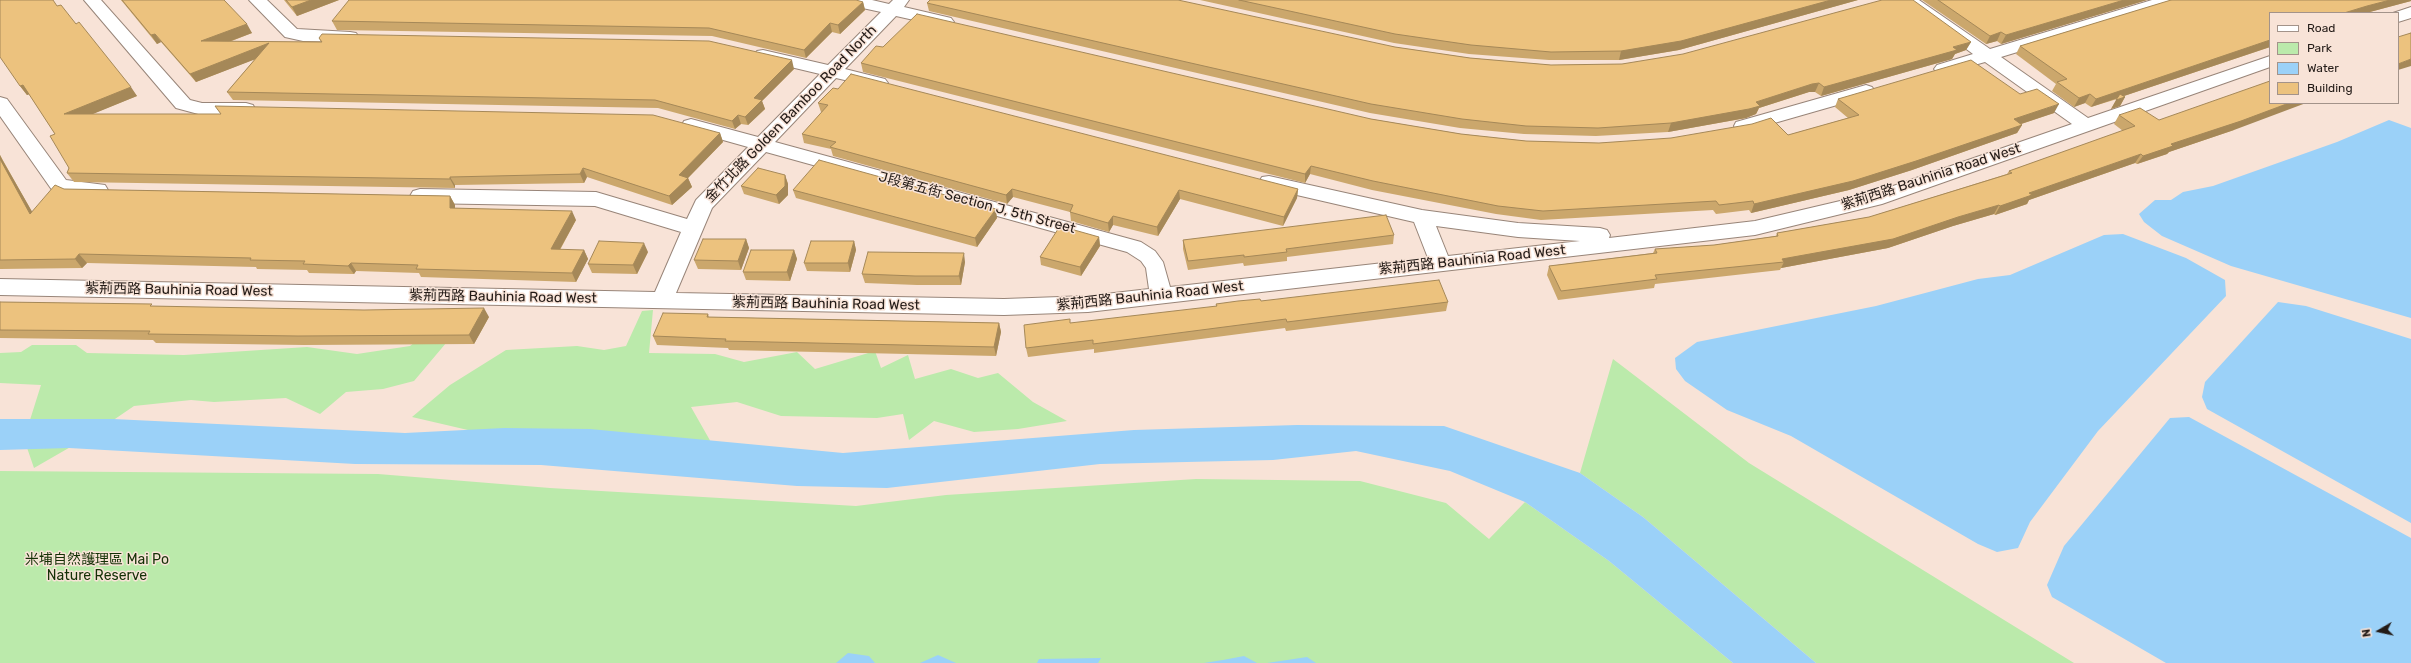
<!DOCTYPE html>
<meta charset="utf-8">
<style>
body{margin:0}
#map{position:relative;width:2411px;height:663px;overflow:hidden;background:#f8e3d7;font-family:Rubik,sans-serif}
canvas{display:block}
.legend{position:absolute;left:2269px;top:12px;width:130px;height:92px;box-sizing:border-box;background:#f8e3d7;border:1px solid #a3938a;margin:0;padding:5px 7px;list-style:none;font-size:12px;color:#231b17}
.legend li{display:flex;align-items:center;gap:8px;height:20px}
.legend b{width:20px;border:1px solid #a3938a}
.north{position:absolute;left:2359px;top:611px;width:40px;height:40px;-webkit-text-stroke:3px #f8e3d7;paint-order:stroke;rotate:261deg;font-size:11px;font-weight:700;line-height:16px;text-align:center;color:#231b17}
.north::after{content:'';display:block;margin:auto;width:14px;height:18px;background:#231b17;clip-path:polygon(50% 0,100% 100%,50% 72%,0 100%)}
</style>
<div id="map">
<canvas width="2411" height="663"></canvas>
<ul class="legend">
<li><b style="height:5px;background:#fff"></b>Road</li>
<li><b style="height:11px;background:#bbeaab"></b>Park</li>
<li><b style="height:11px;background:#9bd1f8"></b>Water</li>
<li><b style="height:11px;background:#ecc27e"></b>Building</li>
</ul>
<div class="north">N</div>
</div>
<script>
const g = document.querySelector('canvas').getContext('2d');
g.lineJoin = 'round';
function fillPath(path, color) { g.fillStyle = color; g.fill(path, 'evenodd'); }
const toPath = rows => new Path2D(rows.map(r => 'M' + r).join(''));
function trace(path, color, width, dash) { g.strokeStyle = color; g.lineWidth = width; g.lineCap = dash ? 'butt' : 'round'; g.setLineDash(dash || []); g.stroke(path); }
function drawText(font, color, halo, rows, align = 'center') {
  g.font = font + ' Rubik,"Noto Sans TC",sans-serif'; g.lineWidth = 3; g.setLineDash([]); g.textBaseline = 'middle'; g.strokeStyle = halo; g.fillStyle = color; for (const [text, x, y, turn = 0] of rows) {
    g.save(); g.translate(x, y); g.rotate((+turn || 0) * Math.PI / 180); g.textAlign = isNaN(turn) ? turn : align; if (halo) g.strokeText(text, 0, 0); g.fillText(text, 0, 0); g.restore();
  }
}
fillPath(toPath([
 [653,310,649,353,715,354,744,362,797,352,815,369,875,351,881,368,908,355,915,379,951,369,978,378,998,373,1033,402,1067,421,1018,429,974,432,934,421,909,440,903,414,877,418,781,416,737,402,691,407,716,451,498,437,412,417,450,385,506,350,577,346,604,350,626,346,642,311],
 [441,321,452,336,414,381,383,389,346,392,320,414,286,398,214,402,191,400,134,406,93,434,34,468,24,439,41,385,0,383,0,353,21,352,32,345,76,345,87,353,184,355,307,347,357,354,410,346],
 [1613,359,1749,463,2074,663,1816,663,1643,517,1580,473],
 [0,471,378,474,550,488,856,506,946,495,1196,479,1360,481,1446,503,1489,539,1525,502,1609,561,1733,663,0,663]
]), '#bbeaab');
fillPath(toPath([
 [2389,120,2411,128,2411,318,2231,266,2162,236,2144,222,2139,214,2155,200,2171,200,2183,192,2213,186,2337,142],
 [2123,234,2186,258,2225,280,2226,296,2098,431,2030,522,2018,548,1997,552,1978,544,1791,436,1727,410,1685,381,1676,369,1675,358,1697,342,1876,306,1978,279,2010,275,2104,235],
 [2278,302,2306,306,2411,339,2411,523,2207,409,2202,397,2205,382],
 [2189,417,2411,538,2411,663,2166,663,2052,597,2047,585,2064,546,2170,418],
 [0,419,113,419,405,433,504,428,590,429,843,453,1134,430,1297,425,1444,426,1580,473,1643,517,1816,663,1733,663,1609,561,1525,502,1450,471,1356,451,1273,460,1100,464,887,488,797,486,541,465,355,464,69,448,0,450],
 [848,653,869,656,875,663,836,663],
 [938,655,956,663,959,663,920,663],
 [1244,656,1257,663,1204,663,1223,660],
 [1307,657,1316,663,1267,663],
 [1101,658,1098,663,1037,663,1039,659]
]), '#9bd1f8');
const minor = toPath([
 [84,0,101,0,190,100,202,103,246,103,253,105,255,109,253,113,246,115,202,115,176,108,84,0],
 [249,0,267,0,297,29,350,32,356,33,359,37,356,41,350,42,303,41,285,37,249,0],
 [842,0,872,0,889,4,893,0,909,0,904,7,951,18,954,22,951,26,945,27,896,16,845,69,885,79,888,83,885,87,879,88,836,78,775,142,1141,242,1155,251,1163,262,1170,287,1428,258,1414,222,1262,187,1259,182,1262,177,1269,176,1422,210,1518,223,1600,228,1607,230,1610,235,1609,238,1755,221,1870,194,2072,124,1985,62,1943,74,1937,73,1934,69,1937,65,1973,54,1900,0,1919,0,1990,49,2152,0,2178,0,2176,4,2001,57,2088,118,2270,56,2270,67,1882,204,1755,235,1088,312,1004,315,0,295,0,279,655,292,681,232,595,206,420,203,413,201,410,196,413,191,420,189,596,192,687,219,696,200,748,147,684,129,682,125,684,121,691,119,758,137,820,74,757,59,754,55,757,51,763,50,828,65,881,12,844,4,842,0],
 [766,152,1127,252,1141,261,1146,268,1149,289,1088,296,1004,299,676,293,712,208,766,152],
 [1436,226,1518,237,1580,241,1448,256,1436,226],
 [2411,7,2411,18,2398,22,2398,13,2393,13,2411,7],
 [1866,85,1872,87,1875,91,1872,95,1743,132,1736,130,1734,126,1736,122,1866,85],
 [0,97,7,99,66,180,105,185,108,190,105,195,98,197,71,196,52,190,0,116,0,97]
]);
trace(minor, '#988579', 2);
fillPath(minor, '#fff');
fillPath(toPath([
 [121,0,224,0,252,33,229,42,321,42,319,38,794,69,762,101,765,109,748,125,741,124,735,129,658,108,233,100,227,92,255,59,196,82,161,42,157,44],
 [284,0,339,0,297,16],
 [1200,0,1858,0,1679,50,1619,60,1549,60,1469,54,1394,43],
 [1922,0,2147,0,2001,44,1997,41,1986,44],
 [2172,0,2411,0,2411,1,2366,13,2270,13,2270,47,2124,96,2125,97,2120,106,2111,109,2117,99,2091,107,2085,103,2074,107,2052,91,2056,84,2016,54,2020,46],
 [863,2,865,10,840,34,832,32,806,58,712,36,337,30,332,21],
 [927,3,1395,47,1470,58,1551,65,1622,64,1971,42,1966,50,1955,54,1952,59,1821,96,1815,92,1809,92,1759,108,1756,114,1746,118,1668,132,1596,136,1524,134,1460,128,1370,113,929,11],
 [57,6,76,24,137,96,92,114,221,114,215,106,720,133,723,142,688,178,692,187,672,205,587,177,584,183,455,185,455,188,74,182,67,173,69,168,55,134,29,94,27,95,20,86],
 [883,47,1371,119,1461,134,1526,141,1599,143,1788,135,1848,118,1835,107,1838,99,2020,94,2054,113,2021,124,2022,125,2017,133,1912,170,1849,190,1751,213,1749,210,1716,214,1713,210,1541,220,1496,214,1372,190,1310,174,1305,183,863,72,861,63],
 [818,103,1298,189,1297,198,1283,226,1180,199,1158,236,1113,225,1109,232,1071,221,1070,212,1013,197,1007,204,833,156,831,149,804,143,802,134,822,112,821,112],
 [2119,115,2234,130,2169,152,2167,154,2137,164,2135,163,2029,200,2027,204,1995,215,1994,214,1953,226,1888,248,1781,268,1780,270,1655,284,1654,288,1558,300,1547,275,1549,266,1653,253,1655,249,1714,245,1776,236,1777,233,1869,217,2007,174,2009,171,2123,131,2114,124],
 [0,155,32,212,64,189,450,196,455,205,455,208,576,220,560,250,584,250,588,259,576,282,421,277,419,273,356,271,354,274,309,273,307,270,257,269,256,267,87,263,82,268,0,269],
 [785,175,788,184,788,195,779,204,744,194,741,186],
 [793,190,997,218,977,247,796,198],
 [1394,235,1393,244,1287,257,1287,261,1244,266,1243,263,1188,270,1183,249,1183,240],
 [1099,237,1100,246,1081,276,1041,265,1040,257],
 [746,239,749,248,741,270,698,269,694,260],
 [854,241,856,250,850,272,807,271,804,263],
 [794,250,797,259,790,281,746,280,743,272],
 [648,252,637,274,592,273,588,264],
 [965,262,961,285,917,285,865,283,862,274],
 [1261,301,1448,302,1446,311,1286,331,1285,328,1094,353,1094,349,1028,357,1026,348,1216,306,1216,304],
 [0,302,154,306,489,317,474,344,304,345,156,343,153,340,0,338],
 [708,314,709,317,999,323,1001,332,996,356,729,350,728,348,657,345,653,336]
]), '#cba76c');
fillPath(toPath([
 [311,0,339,0,297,16,292,7],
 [1831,0,1858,0,1679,50,1619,60,1621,51],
 [2124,0,2147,0,2001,44,2006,35],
 [2390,0,2411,0,2411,1,2366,13,2344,13,2367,6],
 [863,2,865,10,840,34,838,25],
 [830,23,832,32,806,58,804,50],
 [247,24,252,33,207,50,201,41],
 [2001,32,1997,41,1986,44,1990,36],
 [155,34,161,42,157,44,151,35],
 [2270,40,2270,47,2091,107,2096,99],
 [1971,42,1966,50,1955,54,1952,59,1821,96,1824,87],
 [269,43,274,52,196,82,190,74],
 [2411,59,2411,66,2398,70,2398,64],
 [792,60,794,69,762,101,765,109,748,125,745,117,754,98],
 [1819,83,1815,92,1809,92,1759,108,1756,114,1746,118,1668,132,1671,123,1756,102,1812,84],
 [23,85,30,94,27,95,20,86],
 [131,87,137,96,71,123,64,114],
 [2090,94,2085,103,2074,107,2079,98],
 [2125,97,2120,106,2111,109,2116,100],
 [2289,103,2306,103,2234,130,2169,152,2167,154,2137,164,2143,156,2171,144],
 [2059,104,2054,113,2009,128,2014,119],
 [738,115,741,124,735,129,732,121],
 [2022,125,2017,133,1912,170,1849,190,1751,213,1754,204],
 [720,133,723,142,688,178,692,187,672,205,669,196,679,175],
 [2141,154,2135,163,2029,200,2027,204,1995,215,2000,206,2029,193],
 [0,155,3,161,38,222,30,214,0,159],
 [1311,166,1310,174,1305,183,1305,174],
 [583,168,587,177,584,183,580,174],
 [785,175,788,184,788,195,779,204,776,195],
 [450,177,455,185,455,188,450,179],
 [1012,189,1013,197,1007,204,1006,195],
 [1298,189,1297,198,1283,226,1284,217],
 [1179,190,1180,199,1158,236,1157,227],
 [450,196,455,205,455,217,450,208],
 [1999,205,1994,214,1953,226,1888,248,1781,268,1784,262,1782,259,1958,217],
 [996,209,997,218,977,247,975,238],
 [572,211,576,220,555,258,551,249],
 [1113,216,1113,225,1109,232,1108,223],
 [1099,237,1100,246,1081,276,1080,267],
 [746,239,749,248,741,270,738,261],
 [854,241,856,250,850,272,848,263],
 [644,243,648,252,637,274,633,265],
 [584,250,588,259,576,282,572,273],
 [794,250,797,259,790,281,787,272],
 [964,253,965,262,961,285,959,276],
 [79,254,87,263,82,268,75,259],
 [351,263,356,271,354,274,348,266],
 [484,308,489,317,474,344,469,335],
 [999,323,1001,332,996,356,994,347]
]), '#a58858');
const building = toPath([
 [0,0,53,0,57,6,61,5,76,24,79,22,131,87,64,114,221,114,215,106,653,115,720,133,679,175,688,178,669,196,583,168,580,174,450,177,450,179,67,173,69,168,50,136,55,134,23,85,20,86,0,57,0,0],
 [122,0,224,0,247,24,201,41,322,42,319,38,322,34,709,41,792,60,754,98,762,100,745,117,738,115,732,121,655,100,227,92,269,43,190,74,155,34,151,35,122,0],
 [286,0,311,0,292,7,286,0],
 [349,0,856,0,863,2,838,25,830,23,804,50,709,28,332,21,349,0],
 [930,0,1178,0,1395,47,1470,58,1551,65,1622,64,1683,54,1882,0,1913,0,1971,42,1953,47,1957,50,1824,87,1819,83,1812,84,1756,102,1760,106,1749,109,1671,123,1598,128,1526,126,1462,119,1371,104,927,3,930,0],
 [1239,0,1831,0,1681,41,1621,51,1551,52,1471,45,1395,34,1239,0],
 [1938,0,2124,0,2006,35,2001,32,1990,36,1938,0],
 [2171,0,2390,0,2367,6,2344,13,2270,13,2270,40,2096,99,2090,94,2079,98,2057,82,2067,79,2020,46,2171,0],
 [917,14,1371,119,1461,134,1526,141,1599,143,1671,138,1752,124,1771,118,1788,135,1859,115,1838,99,1971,60,2020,94,2037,89,2059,104,2014,119,2022,125,1916,161,1853,181,1754,204,1753,201,1719,205,1716,201,1543,211,1498,206,1373,181,1311,166,1305,174,861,63,876,46,883,47,917,14],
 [2411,33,2411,59,2398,64,2398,37,2411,33],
 [851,74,1298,189,1284,217,1179,190,1157,227,1113,216,1108,223,1070,212,1073,205,1012,189,1006,195,830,147,836,142,802,134,828,105,818,103,833,88,838,89,851,74],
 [2270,81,2270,103,2289,103,2241,121,2171,144,2173,146,2143,156,2141,154,2029,193,2032,195,2000,206,1999,205,1958,217,1893,239,1782,259,1784,262,1655,275,1657,279,1561,291,1549,266,1657,253,1655,249,1714,245,1778,236,1777,233,1869,217,2012,173,2009,171,2135,126,2119,115,2140,108,2159,120,2270,81],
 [2120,94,2125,97,2116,100,2120,94],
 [0,159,30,214,55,185,64,189,450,196,450,208,572,211,551,249,584,250,572,273,416,269,418,265,351,263,348,266,326,265,303,264,305,261,250,260,251,258,79,254,75,259,0,260,0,159],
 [819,160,996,209,975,238,793,190,819,160],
 [758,168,785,175,785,186,776,195,741,186,758,168],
 [1386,215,1394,235,1286,249,1287,252,1244,257,1244,255,1188,261,1183,240,1386,215],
 [1060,226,1099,237,1080,267,1040,257,1060,226],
 [703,239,746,239,738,261,694,260,703,239],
 [599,241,644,243,633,265,588,264,599,241],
 [811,241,854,241,848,263,804,263,811,241],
 [751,250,794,250,787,272,743,272,751,250],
 [868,252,964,253,959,276,915,276,862,274,868,252],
 [1439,280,1448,302,1287,322,1286,319,1093,344,1093,340,1026,348,1024,325,1070,319,1070,323,1217,306,1216,304,1238,301,1260,299,1261,301,1439,280],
 [0,302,152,304,150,306,364,310,484,308,469,335,298,336,148,334,150,331,0,330,0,302],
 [663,313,708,314,707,317,999,323,994,347,725,341,726,339,653,336,663,313]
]);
fillPath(building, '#ecc27e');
trace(building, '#a58858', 1);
drawText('14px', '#231b17', '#f8e3d7', [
 ["金竹北路 Golden Bamboo Road North",791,114,-46],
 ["紫荊西路 Bauhinia Road West",1931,177,-18],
 ["J段第五街 Section J, 5th Street",977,203,15],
 ["紫荊西路 Bauhinia Road West",1472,260,-6],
 ["紫荊西路 Bauhinia Road West",179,290,1],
 ["紫荊西路 Bauhinia Road West",1150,296,-6],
 ["紫荊西路 Bauhinia Road West",503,297,1],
 ["紫荊西路 Bauhinia Road West",826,304,1]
]);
drawText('14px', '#143106', '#f8e3d7', [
 ["米埔自然護理區 Mai Po",97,560],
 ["Nature Reserve",97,576]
]);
</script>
